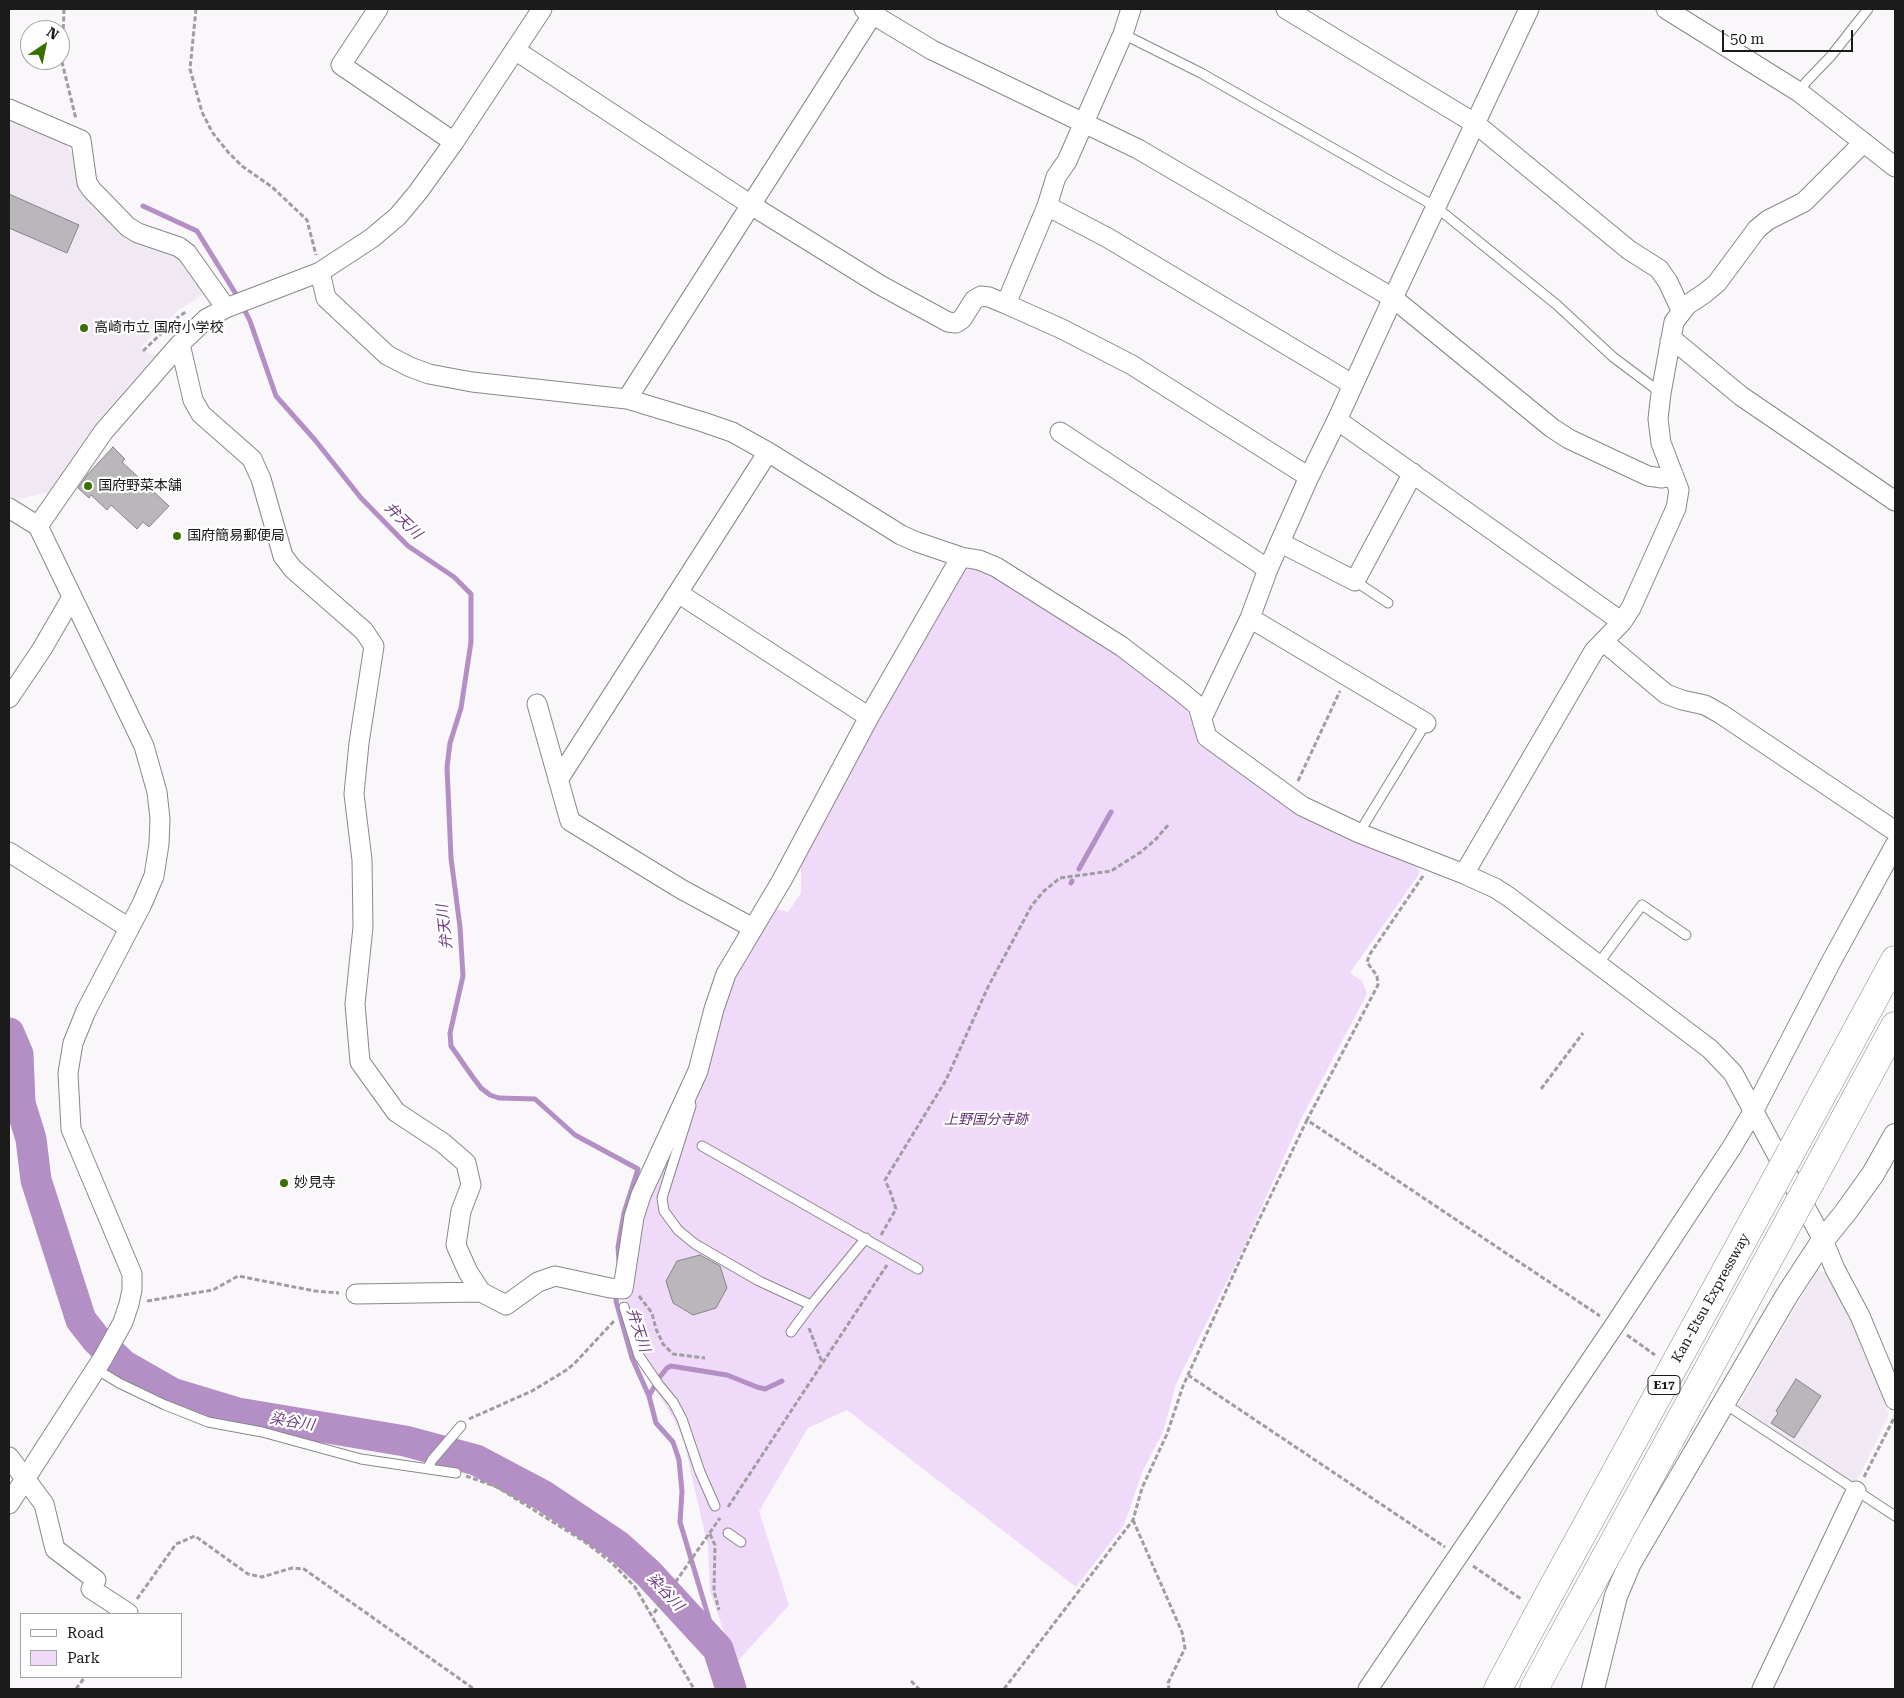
<!DOCTYPE html>
<meta charset="utf-8">
<style>
body{margin:0}
#map{position:relative;width:1904px;height:1698px;overflow:hidden;background:#faf7fb;font-family:"Roboto Serif",serif}
canvas{display:block}
.frame{position:absolute;inset:0;border:10px solid #1c1b1c;pointer-events:none}
.legend{position:absolute;left:20px;top:1613px;width:162px;height:65px;box-sizing:border-box;background:#fff;border:1px solid #a4a4a4;margin:0;padding:6px 9px;list-style:none;font-size:15px;color:#1c1b1c}
.legend li{display:flex;align-items:center;gap:10px;height:25px}
.legend b{width:25px;border:1px solid #a4a4a4}
.north{position:absolute;left:20px;top:20px;width:50px;height:50px;box-sizing:border-box;background:#fff;border:1px solid #a4a4a4;border-radius:50%;rotate:34deg;font-size:14px;font-weight:700;line-height:20px;text-align:center;color:#1c1b1c}
.north::after{content:'';display:block;margin:auto;width:18px;height:22px;background:#387100;clip-path:polygon(50% 0,100% 100%,50% 72%,0 100%)}
.scale{position:absolute;left:1722px;top:30px;width:131px;height:22px;box-sizing:border-box;border:2px solid #1c1b1c;border-top:0;padding-left:6px;font-size:15px;line-height:18px;white-space:nowrap;color:#1c1b1c;-webkit-text-stroke:4px #fff;paint-order:stroke}
</style>
<div id="map">
<canvas width="1904" height="1698"></canvas>
<div class="frame"></div>
<ul class="legend">
<li><b style="height:6px;background:#fff"></b>Road</li>
<li><b style="height:14px;background:#efdaf9"></b>Park</li>
</ul>
<div class="north">N</div>
<div class="scale">50 m</div>
</div>
<script>
const g = document.querySelector('canvas').getContext('2d');
g.lineJoin = 'round';
function fillPath(path, color) { g.fillStyle = color; g.fill(path, 'evenodd'); }
const toPath = rows => new Path2D(rows.map(r => 'M' + r).join(''));
function trace(path, color, width, dash) { g.strokeStyle = color; g.lineWidth = width; g.lineCap = dash ? 'butt' : 'round'; g.setLineDash(dash || []); g.stroke(path); }
function drawText(font, color, halo, rows, align = 'center') {
  g.font = font + ' "Roboto Serif","Noto Sans JP",serif'; g.lineWidth = 4.5; g.setLineDash([]); g.textBaseline = 'middle'; g.strokeStyle = halo; g.fillStyle = color; for (const [text, x, y, turn = 0] of rows) {
    g.save(); g.translate(x, y); g.rotate((+turn || 0) * Math.PI / 180); g.textAlign = isNaN(turn) ? turn : align; if (halo) g.strokeText(text, 0, 0); g.fillText(text, 0, 0); g.restore();
  }
}
fillPath(toPath([
 [9,119,64,143,73,154,80,184,175,253,208,292,180,309,140,348,143,351,155,355,96,423,51,492,9,501],
 [1817,1271,1831,1272,1848,1305,1889,1415,1855,1485,1738,1405]
]), '#f0e9f3');
fillPath(toPath([
 [977,565,1129,661,1187,710,1194,729,1211,748,1418,865,1419,874,1350,973,1362,981,1367,994,1301,1119,1243,1249,1176,1384,1163,1432,1143,1470,1124,1525,1076,1587,847,1410,808,1428,759,1511,789,1605,735,1664,710,1591,708,1547,684,1442,676,1423,636,1357,624,1315,639,1219,727,988,770,907,788,912,801,893,801,860,873,716,966,566]
]), '#efdaf9');
trace(toPath([
 [143,206,197,231,239,299],
 [243,307,250,321,276,396,315,440,361,498,408,546,454,577,471,594,471,642,461,708,450,743,447,767,451,858,460,927,463,976,450,1033,451,1046,472,1076,481,1088,490,1095,499,1098,535,1099,575,1135,638,1169,624,1213,618,1247,619,1262],
 [1079,869,1111,812],
 [1071,883,1072,881],
 [617,1292,616,1301,632,1358,649,1396,656,1423,673,1442,679,1460,682,1491,680,1522,718,1649],
 [659,1378,667,1368,671,1366,727,1375,757,1387,765,1389,782,1381],
 [649,1396,654,1387]
]), '#b48fc5', 5);
trace(toPath([
 [9,1033,18,1054,20,1103,31,1139,36,1180,81,1320,96,1339,123,1365,172,1393,238,1413,405,1441,476,1460,544,1496,617,1545,648,1573,718,1649,731,1689]
]), '#b48fc5', 31);
const building = toPath([
 [9,194,79,225,67,253,9,228,9,194],
 [113,447,125,459,122,462,169,506,149,527,143,522,137,529,111,505,107,510,91,495,89,498,78,488,88,474,113,447],
 [700,1255,720,1266,727,1288,716,1308,693,1315,673,1303,666,1281,677,1261,700,1255],
 [1796,1379,1821,1396,1794,1438,1771,1423,1778,1413,1776,1411,1796,1379]
]);
fillPath(building, '#b9b7ba');
trace(building, '#888589', 1);
const service = toPath([
 [1123,34,1201,73,1436,207,1557,305,1613,357,1661,393],
 [1799,92,1806,82,1831,56,1868,9],
 [1355,581,1388,603],
 [1359,833,1426,723],
 [1598,964,1642,905,1686,935],
 [690,1102,691,1106,662,1198,664,1211,678,1230,695,1244,759,1281,811,1305],
 [702,1146,918,1269],
 [624,1307,639,1356,659,1385,673,1402,682,1419,700,1472,715,1506],
 [791,1332,811,1305,866,1238],
 [96,1369,119,1383,165,1405,208,1422,262,1432,361,1459,456,1473],
 [1725,1404,1895,1516],
 [428,1468,432,1460,461,1426],
 [728,1533,741,1542]
]);
const minor = toPath([
 [378,9,341,65,454,142],
 [864,9,932,50,1138,149,1393,298,1552,428,1569,439,1648,476,1662,478,1674,476],
 [1286,9,1476,124,1629,250,1659,269,1668,282,1681,310],
 [1666,9,1799,92,1895,167],
 [515,50,751,205,880,285,948,322,956,323,962,319,974,300,981,296,989,297,1006,304,1062,329,1132,365,1309,477],
 [9,109,81,140,87,183,92,190,128,227,138,233,179,247,187,253,226,308],
 [1047,206,1108,238,1352,384],
 [320,272,326,298,387,355,410,367,429,374,472,382,627,399,703,422,732,432,768,452,901,535,917,542,961,557,979,560,996,567,1121,646,1180,691,1198,706,1207,737,1302,806,1359,833,1464,874,1495,888,1509,897,1710,1049,1733,1073,1823,1240,1835,1269,1860,1316,1895,1400],
 [1006,304,1047,206,1056,177,1067,161,1123,34,1131,9],
 [1670,341,1677,343,1741,396,1895,501],
 [180,344,193,400,201,414,252,459,261,479,283,556,293,569,364,631,374,646,359,743,354,794,362,860,363,927,355,1004,360,1062,396,1112,443,1143,466,1163,471,1185,461,1211,456,1245,468,1272,481,1292],
 [627,399,876,9],
 [1337,420,1622,622],
 [1060,432,1268,569],
 [9,508,38,526,144,746,157,792,160,819,159,844,154,876,142,904,86,1011,73,1043,68,1073,71,1129,132,1274,132,1290,129,1304,123,1322,103,1358,9,1504],
 [38,526,104,431,180,344,206,319,226,308,320,272,372,238,398,216,418,192,454,142,542,9],
 [1281,543,1355,581,1413,473],
 [678,593,869,717],
 [1250,618,1426,723],
 [1604,642,1666,694,1682,700,1705,705,1721,714,1895,831],
 [9,698,42,649,71,599],
 [537,704,570,821,681,889,753,928],
 [1202,718,1250,618,1268,569,1309,477,1337,420,1393,298,1529,9],
 [558,780,768,452],
 [9,852,129,928],
 [1464,874,1594,651,1622,622,1631,608,1676,508,1679,490,1661,443,1658,419,1661,393,1674,322,1687,305,1705,293,1717,283,1757,229,1768,220,1804,202,1863,143],
 [356,1294,481,1292,506,1305,538,1282,555,1276,610,1288,623,1289,634,1217,641,1195,698,1071,714,1009,726,974,782,880,869,717,961,557],
 [9,1457,44,1504,55,1549,96,1580,91,1589,128,1613],
 [1368,1689,1614,1326,1732,1147,1754,1110,1832,960,1895,845],
 [1762,1689,1856,1491]
]);
const tertiary = toPath([
 [1593,1689,1616,1596,1630,1563,1787,1295,1823,1240,1845,1213,1873,1174,1895,1135]
]);
const motorway = toPath([
 [1792,1150,1895,960],
 [1811,1181,1895,1026],
 [1498,1689,1535,1620],
 [1534,1689,1562,1637]
]);
trace(service, '#89878a', 11);
trace(minor, '#89878a', 21);
trace(tertiary, '#89878a', 24);
trace(motorway, '#89878a', 29);
trace(toPath([
 [64,9,62,62,76,119],
 [196,9,190,69,202,112,212,132,228,152,242,166,272,187,307,220,316,255],
 [143,351,177,318,187,311],
 [1298,781,1340,691],
 [1423,876,1370,954,1367,962,1377,976,1378,985,1307,1120,1600,1316],
 [1541,1089,1583,1033],
 [881,1235,896,1209,890,1191,885,1180,946,1080,988,987,1032,905,1044,891,1060,878,1111,871,1141,852,1156,839,1169,824],
 [639,1296,652,1313,656,1329,663,1344,673,1354,705,1358],
 [147,1301,213,1290,238,1276,315,1291,339,1293],
 [809,1328,822,1362],
 [1627,1335,1655,1355],
 [1188,1375,1445,1547],
 [469,1419,532,1391,565,1371,574,1364,614,1321],
 [466,1476,497,1487,585,1542,611,1562,635,1587,694,1689],
 [1864,1477,1895,1416],
 [728,1507,887,1265],
 [1133,1520,1182,1632,1185,1648,1168,1683,1169,1689],
 [710,1534,715,1545,714,1591,719,1610],
 [1473,1566,1521,1599],
 [137,1599,176,1544,195,1536,248,1574,262,1577,292,1568,304,1569,474,1689],
 [654,1613,720,1518],
 [911,1681,919,1689],
 [76,1689,85,1677],
 [1004,1689,1133,1520,1142,1488,1167,1434,1183,1386,1245,1249,1307,1120]
]), '#9f9da0', 3, [5, 2.5]);
trace(service, '#fff', 9);
trace(minor, '#fff', 19);
trace(tertiary, '#fff', 22);
trace(motorway, '#fff', 28);
const motorwayBridge = toPath([
 [1535,1620,1792,1150],
 [1562,1637,1811,1181]
]);
trace(motorwayBridge, '#89878a', 29, []);
trace(motorwayBridge, '#fff', 28);
for (const [x, y, r, color] of [
 [84,328,5,"#387100"],
 [88,486,5,"#387100"],
 [177,536,5,"#387100"],
 [284,1183,5,"#387100"]
]) { const dot = new Path2D(); dot.arc(x, y, r, 0, 2 * Math.PI); g.fillStyle = color; g.fill(dot); trace(dot, '#fff', 2); }
for (const [x, y, w] of [
 [1664,1385,32]
]) { const box = new Path2D(); box.roundRect(x - w / 2, y - 9.5, w, 19, 4); g.fillStyle = '#fff'; g.fill(box); trace(box, '#1c1b1c', 1); }
drawText('bold 12px', '#1c1b1c', null, [
 ["E17",1664,1385]
]);
drawText('14px', '#1c1b1c', '#fff', [
 ["高崎市立 国府小学校",94,328],
 ["国府野菜本舗",98,486],
 ["国府簡易郵便局",187,536],
 ["妙見寺",294,1183]
], 'left');
drawText('italic 14px', '#5f3073', '#fff', [
 ["上野国分寺跡",986,1120]
]);
drawText('14px', '#1c1b1c', '#fff', [
 ["Kan-Etsu Expressway",1711,1298,-61]
]);
drawText('italic 15px', '#704084', '#fff', [
 ["弁天川",403,521,44],
 ["弁天川",445,927,-96],
 ["弁天川",638,1330,72],
 ["染谷川",292,1422,9],
 ["染谷川",665,1592,47]
]);
</script>
